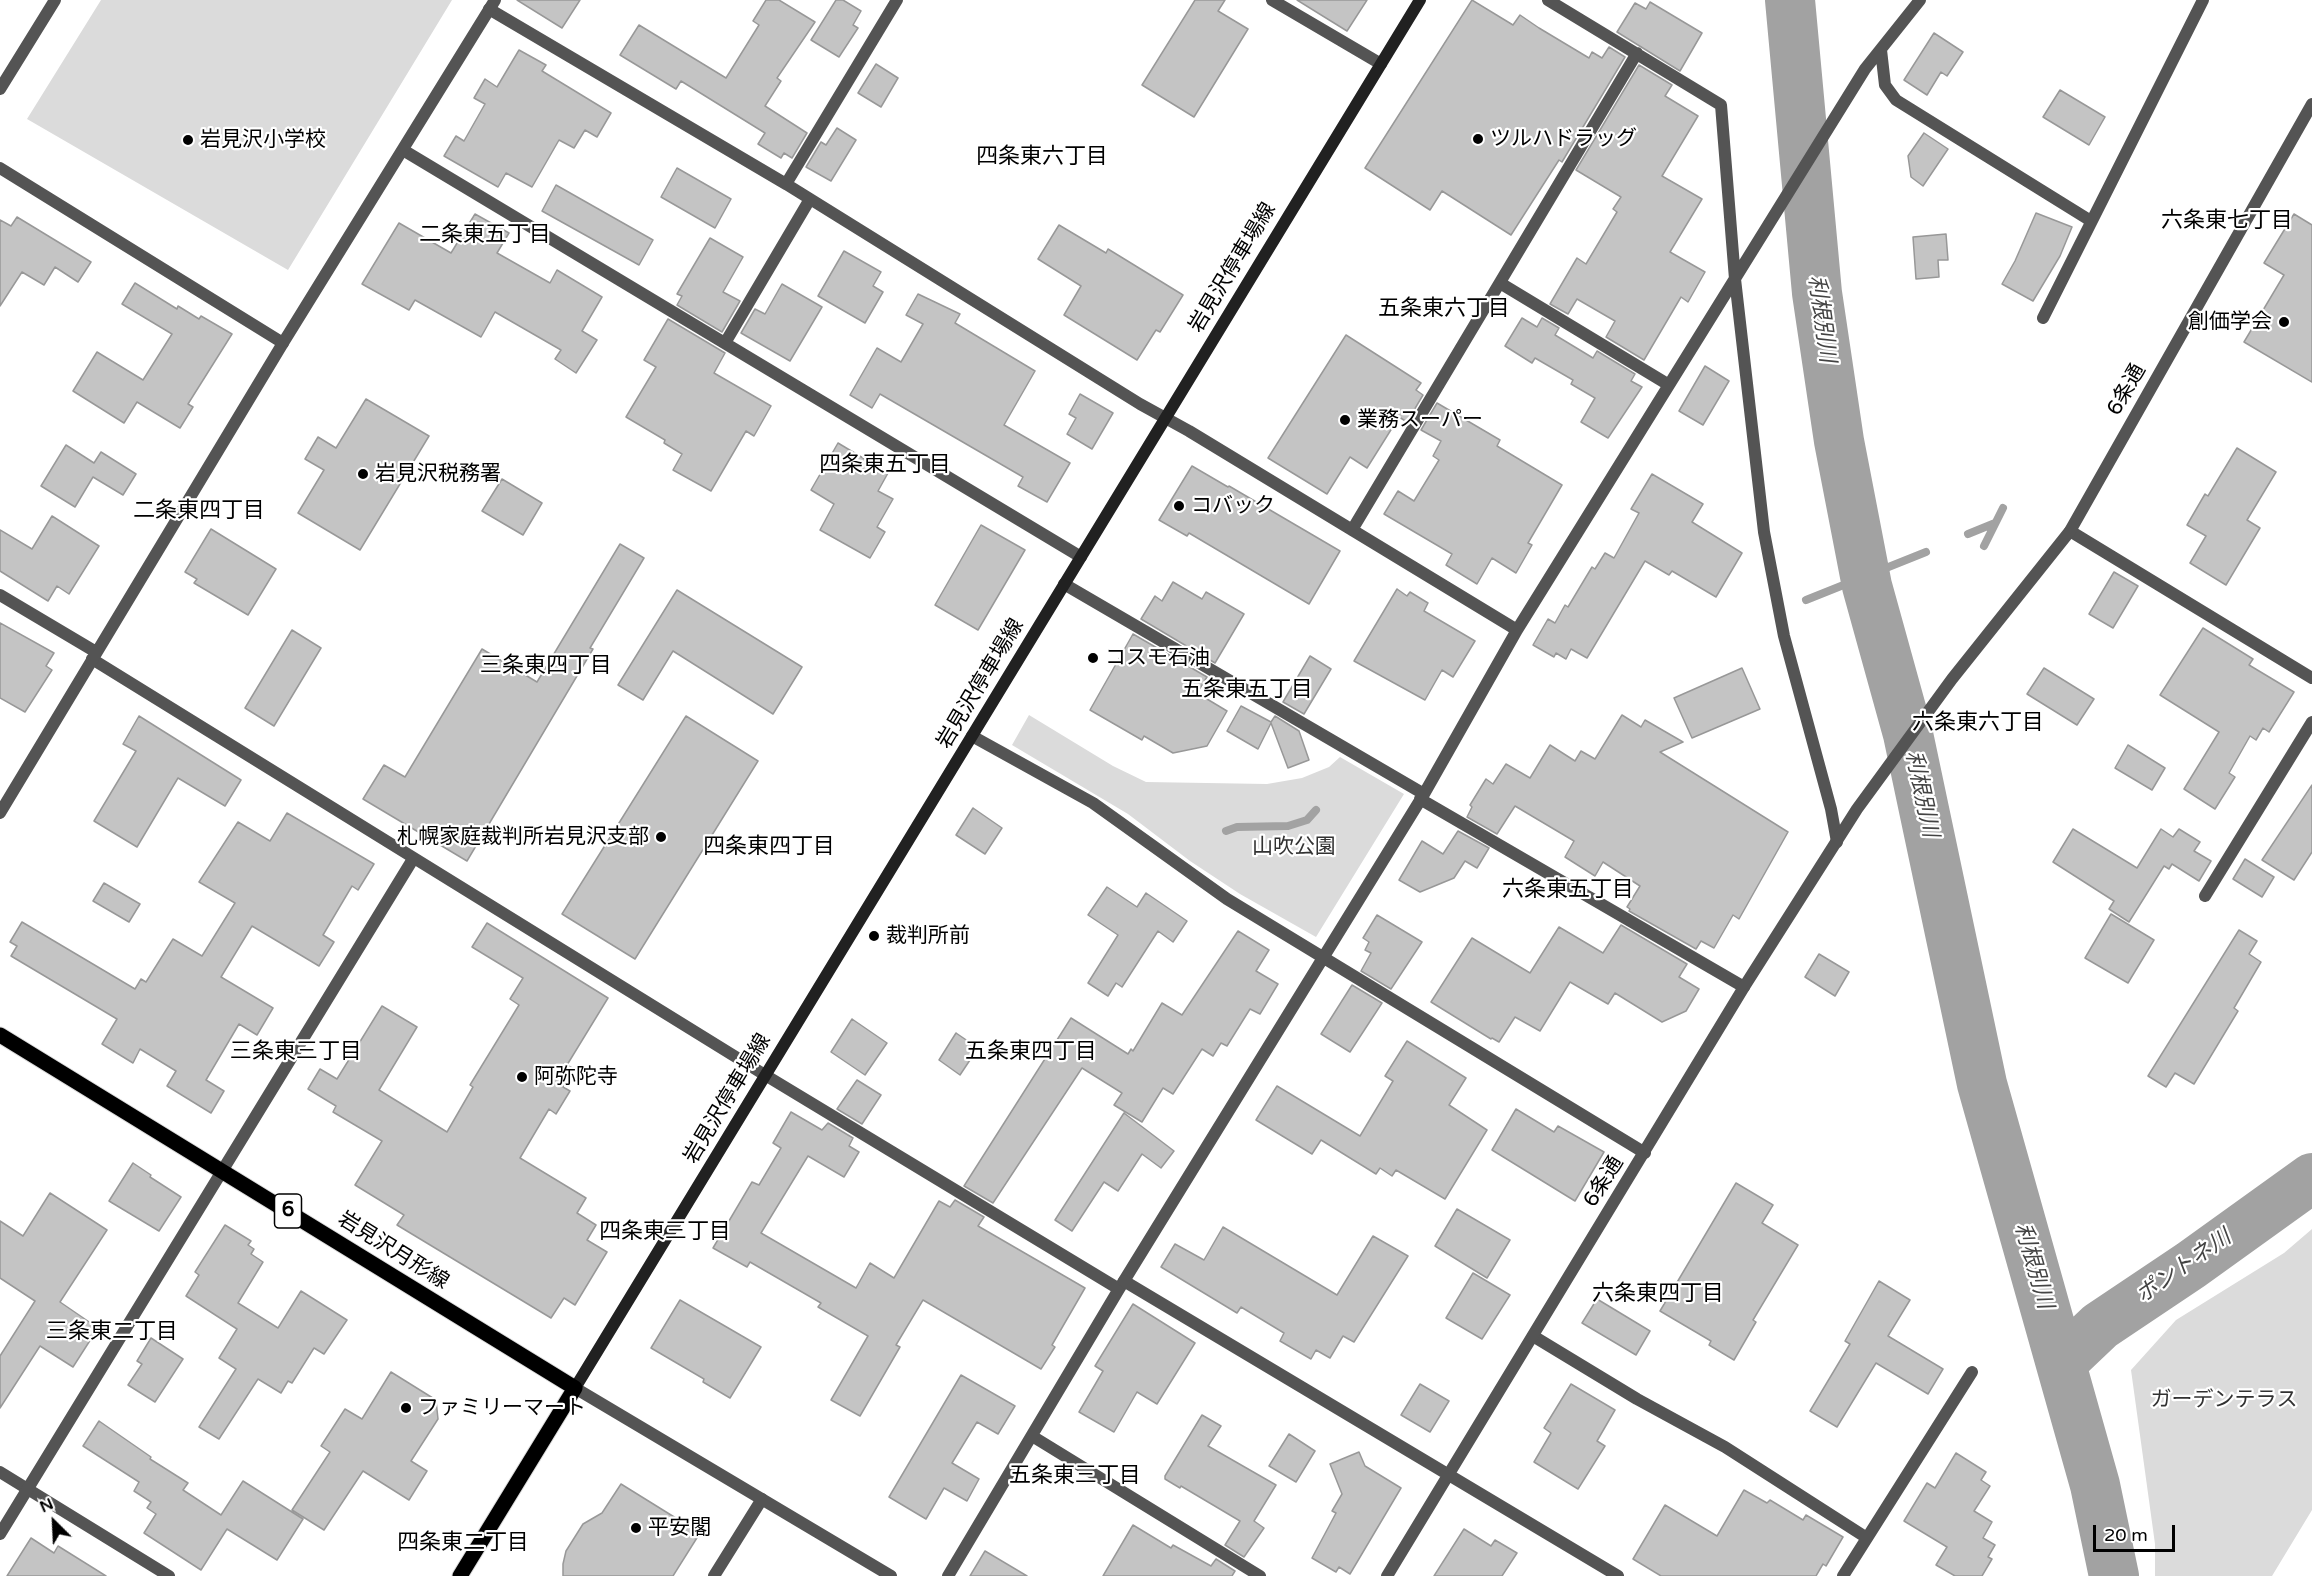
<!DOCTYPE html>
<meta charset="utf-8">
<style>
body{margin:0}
#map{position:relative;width:2312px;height:1576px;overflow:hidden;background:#fff;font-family:"Varela Round",sans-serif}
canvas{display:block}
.north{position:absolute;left:24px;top:1492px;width:60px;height:60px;-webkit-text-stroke:4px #fff;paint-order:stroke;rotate:336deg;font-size:16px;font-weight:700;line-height:24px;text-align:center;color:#000}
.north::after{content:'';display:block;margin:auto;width:21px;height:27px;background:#000;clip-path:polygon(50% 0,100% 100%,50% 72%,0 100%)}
.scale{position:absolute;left:2093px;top:1525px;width:82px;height:27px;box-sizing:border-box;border:3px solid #000;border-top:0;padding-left:8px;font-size:18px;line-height:21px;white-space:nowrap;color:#000;-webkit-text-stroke:4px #fff;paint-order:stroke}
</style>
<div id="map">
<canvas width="2312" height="1576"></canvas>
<div class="north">N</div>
<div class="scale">20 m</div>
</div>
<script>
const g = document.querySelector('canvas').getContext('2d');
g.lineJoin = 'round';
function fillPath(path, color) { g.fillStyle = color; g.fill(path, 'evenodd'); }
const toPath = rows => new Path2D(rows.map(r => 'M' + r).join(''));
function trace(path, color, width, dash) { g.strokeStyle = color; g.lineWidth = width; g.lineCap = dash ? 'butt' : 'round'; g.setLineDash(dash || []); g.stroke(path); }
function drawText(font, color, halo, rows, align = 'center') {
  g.font = font + ' "Varela Round","Noto Sans JP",sans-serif'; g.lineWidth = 4.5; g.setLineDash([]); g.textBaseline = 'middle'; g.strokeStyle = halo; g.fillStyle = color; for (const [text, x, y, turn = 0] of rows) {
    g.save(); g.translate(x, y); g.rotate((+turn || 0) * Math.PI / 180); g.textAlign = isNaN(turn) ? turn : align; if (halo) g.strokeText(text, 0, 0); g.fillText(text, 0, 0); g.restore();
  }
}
fillPath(toPath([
 [101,0,452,0,288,270,27,119],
 [1029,715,1113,766,1146,782,1267,784,1302,778,1329,767,1340,757,1404,794,1316,937,1240,894,1190,861,1128,814,1012,745],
 [2312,1229,2312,1510,2272,1576,2155,1576,2155,1544,2131,1370,2176,1320,2284,1253]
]), '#dbdbdb');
trace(toPath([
 [1968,534,1995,523],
 [1984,546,2003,508],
 [1806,600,1926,552],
 [1226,831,1237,827,1288,826,1307,820,1316,810]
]), '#a2a2a2', 8);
trace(toPath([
 [1790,0,1817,293,1839,441,1867,586,1908,734,1982,1084,2095,1485,2114,1576],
 [2061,1363,2100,1326,2191,1265,2312,1178]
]), '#a2a2a2', 50);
const building = toPath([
 [517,0,580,0,562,28,517,0],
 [766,0,779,0,815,22,777,78,781,81,765,106,807,133,792,158,784,153,781,158,758,144,765,133,681,81,676,89,620,55,639,25,726,78,759,25,753,21,766,0],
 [836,0,843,0,861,11,853,25,858,28,839,57,811,40,836,0],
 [1195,0,1225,0,1218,11,1248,29,1194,117,1142,85,1195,0],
 [1297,0,1367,0,1347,31,1297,0],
 [1472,0,1513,25,1520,15,1539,28,1589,58,1592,52,1602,58,1609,47,1625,57,1562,162,1559,160,1511,235,1442,191,1430,210,1365,168,1472,0],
 [1650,2,1702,33,1680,71,1617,32,1635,3,1646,9,1650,2],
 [1934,33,1963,52,1947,76,1941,72,1927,95,1904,80,1934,33],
 [519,50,546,65,542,71,611,113,597,137,585,130,574,148,559,140,532,187,506,173,498,187,444,156,456,136,464,141,485,104,474,98,485,79,497,87,519,50],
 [876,64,898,78,881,107,858,93,876,64],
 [1639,65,1672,85,1665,96,1698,116,1662,176,1702,199,1670,252,1705,272,1688,302,1681,297,1644,360,1606,337,1615,321,1577,299,1568,314,1550,304,1577,258,1586,264,1617,212,1613,209,1621,197,1576,170,1639,65],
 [2060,90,2105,117,2089,145,2043,117,2060,90],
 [837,128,856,140,831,181,806,167,821,142,826,145,837,128],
 [1924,133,1948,149,1923,186,1911,177,1908,156,1924,133],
 [677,168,731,199,715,228,661,197,677,168],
 [556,185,653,240,639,265,542,211,556,185],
 [2036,213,2072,227,2060,256,2033,301,2002,284,2015,261,2036,213],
 [475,214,509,233,497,253,550,283,557,270,602,297,582,331,597,340,576,373,555,359,561,350,495,312,481,337,415,300,409,310,362,284,399,223,451,253,475,214],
 [2294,214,2312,225,2312,382,2244,342,2284,275,2264,263,2294,214],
 [17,217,91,262,78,282,55,267,44,285,22,272,0,306,0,220,11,226,17,217],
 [1059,225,1106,253,1108,249,1183,295,1160,332,1156,330,1137,360,1064,315,1081,286,1038,259,1059,225],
 [1946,234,1948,260,1938,260,1939,277,1916,279,1913,237,1946,234],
 [710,238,743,257,723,292,740,301,722,332,677,305,682,296,677,294,710,238],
 [844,251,881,272,873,286,883,292,865,323,818,296,844,251],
 [135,283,177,309,178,306,199,319,201,316,232,334,188,404,193,407,180,428,137,402,124,423,73,391,97,352,143,380,172,334,122,304,135,283],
 [782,284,822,307,790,361,741,333,755,309,765,314,782,284],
 [918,294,960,314,955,323,1035,371,1004,425,1070,463,1047,502,1018,486,1023,477,880,394,872,408,850,395,877,348,901,362,923,324,906,315,918,294],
 [1522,318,1537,327,1542,318,1559,328,1555,335,1593,358,1597,351,1635,374,1631,381,1642,387,1608,438,1581,422,1595,398,1571,384,1573,380,1535,358,1532,363,1505,346,1522,318],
 [668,319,725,353,714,373,771,406,754,436,746,431,711,491,673,470,682,454,664,443,665,440,626,417,656,367,644,360,668,319],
 [1346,335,1421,383,1416,390,1423,395,1407,422,1399,417,1367,468,1350,457,1327,494,1268,458,1346,335],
 [1705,366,1729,381,1703,425,1679,411,1705,366],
 [1080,394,1113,413,1092,449,1067,434,1076,418,1069,414,1080,394],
 [366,399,429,436,360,550,298,513,324,470,305,459,318,437,336,448,366,399],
 [1437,403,1500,440,1497,446,1562,485,1528,543,1532,545,1516,573,1492,558,1477,584,1446,565,1452,554,1384,514,1398,491,1414,501,1439,460,1433,456,1441,441,1421,430,1437,403],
 [838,443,888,473,878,491,893,499,877,527,885,532,870,558,820,530,834,504,811,490,838,443],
 [66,445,94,463,101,452,136,474,123,495,93,477,75,507,41,486,66,445],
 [2237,448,2276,472,2247,520,2260,528,2226,585,2190,563,2206,536,2187,525,2205,494,2208,496,2237,448],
 [1192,466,1228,487,1229,486,1340,551,1309,604,1189,533,1187,536,1159,520,1192,466],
 [1652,474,1703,504,1692,522,1742,553,1716,597,1672,571,1669,575,1645,561,1587,658,1571,649,1566,659,1556,653,1554,657,1533,645,1548,619,1555,623,1565,605,1568,607,1592,567,1595,569,1605,553,1614,558,1639,513,1631,509,1652,474],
 [502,479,542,503,523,535,482,511,502,479],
 [52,516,99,546,69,594,57,586,48,601,0,571,0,530,32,549,52,516],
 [981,525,1025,550,978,630,935,605,981,525],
 [211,529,276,569,248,615,194,583,197,579,185,572,211,529],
 [620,544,644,558,590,648,593,649,467,861,363,799,384,765,405,777,482,649,537,682,620,544],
 [2114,572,2138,586,2113,628,2089,614,2114,572],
 [1173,582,1202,599,1206,592,1244,614,1215,663,1141,619,1155,596,1162,601,1173,582],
 [1397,589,1407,596,1410,592,1428,603,1424,611,1475,641,1453,677,1442,670,1425,700,1354,661,1397,589],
 [677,590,802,667,773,714,673,651,643,700,618,685,677,590],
 [0,623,54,653,46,666,52,670,25,712,0,698,0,623],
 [2203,628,2253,659,2249,665,2294,692,2269,732,2263,728,2256,740,2250,736,2229,773,2235,777,2215,809,2184,789,2219,732,2160,695,2203,628],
 [292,630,321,648,274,726,245,708,292,630],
 [1133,634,1207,677,1197,693,1227,711,1207,746,1173,753,1144,736,1142,740,1090,710,1133,634],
 [1310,656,1331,669,1304,714,1283,702,1310,656],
 [1742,668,1760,709,1692,738,1674,698,1742,668],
 [2044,668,2094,699,2077,725,2027,694,2044,668],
 [1241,706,1271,722,1275,716,1299,731,1309,760,1288,768,1271,723,1258,749,1227,731,1241,706],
 [1622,715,1641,727,1645,720,1683,742,1660,752,1788,832,1739,919,1733,915,1714,948,1701,941,1696,949,1629,911,1630,909,1627,907,1640,886,1603,862,1595,876,1565,857,1574,841,1515,806,1497,834,1467,817,1472,807,1470,805,1486,779,1493,784,1506,764,1530,778,1550,745,1575,761,1581,751,1595,759,1622,715],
 [139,716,241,780,225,806,178,778,137,847,94,821,136,751,123,744,139,716],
 [686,716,758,761,635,959,562,914,686,716],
 [2128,745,2165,768,2152,790,2115,768,2128,745],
 [2312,785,2312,852,2294,880,2262,860,2312,785],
 [973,808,1002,828,985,854,956,835,973,808],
 [287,813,374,864,358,890,352,886,323,935,334,942,319,966,252,926,221,977,273,1008,257,1035,239,1024,206,1080,224,1091,211,1113,167,1086,176,1071,140,1049,133,1063,102,1044,117,1019,11,956,17,946,10,942,22,922,135,989,141,979,146,982,173,939,202,956,235,903,199,882,238,822,270,841,287,813],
 [2073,829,2137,868,2161,829,2173,837,2179,829,2200,842,2194,851,2211,861,2199,881,2172,864,2169,869,2164,866,2129,922,2109,909,2114,901,2053,862,2073,829],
 [1458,831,1489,848,1477,868,1465,861,1454,878,1420,892,1399,880,1422,841,1443,854,1458,831],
 [2245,859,2274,877,2262,897,2233,879,2245,859],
 [104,883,140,904,129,922,93,901,104,883],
 [1107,887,1137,907,1146,893,1187,921,1173,942,1158,931,1122,987,1116,983,1108,996,1088,983,1118,935,1088,915,1107,887],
 [2111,914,2154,940,2128,983,2085,958,2111,914],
 [1377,915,1422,942,1391,989,1361,971,1371,953,1365,950,1369,942,1363,938,1377,915],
 [487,923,608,998,567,1065,574,1069,563,1087,570,1091,556,1114,549,1109,520,1158,586,1198,577,1213,596,1225,587,1240,607,1252,575,1305,564,1298,551,1318,397,1225,404,1215,355,1185,382,1141,333,1112,336,1106,308,1089,320,1069,337,1079,382,1006,417,1027,379,1090,447,1132,473,1087,470,1085,519,1005,510,999,523,978,472,947,487,923],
 [1621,925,1687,964,1679,977,1699,989,1686,1011,1662,1022,1615,993,1608,1004,1570,982,1540,1031,1515,1017,1499,1042,1492,1038,1491,1039,1431,1002,1472,938,1530,973,1559,927,1603,953,1621,925],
 [2239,930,2257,941,2249,954,2261,962,2234,1008,2238,1011,2194,1084,2175,1073,2166,1087,2148,1076,2239,930],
 [1238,931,1269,950,1256,971,1278,984,1260,1014,1250,1009,1227,1046,1221,1043,1213,1056,1202,1049,1173,1094,1163,1088,1142,1122,1114,1105,1122,1093,1082,1068,993,1203,964,1186,1071,1018,1128,1054,1131,1049,1133,1051,1162,1003,1182,1015,1238,931],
 [1819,954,1849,972,1835,996,1805,977,1819,954],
 [1352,985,1382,1003,1350,1052,1321,1034,1352,985],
 [852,1019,887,1043,865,1075,831,1052,852,1019],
 [956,1033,978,1048,960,1075,939,1060,956,1033],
 [1407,1041,1466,1078,1449,1105,1487,1130,1445,1199,1396,1170,1392,1176,1380,1168,1376,1174,1321,1140,1312,1154,1256,1120,1277,1086,1360,1136,1393,1081,1385,1076,1407,1041],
 [857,1080,881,1095,862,1124,837,1109,857,1080],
 [1516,1109,1554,1132,1558,1126,1604,1152,1575,1201,1492,1150,1516,1109],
 [791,1112,822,1130,828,1123,853,1138,849,1146,859,1152,844,1177,808,1156,761,1233,856,1288,870,1263,894,1278,939,1201,950,1207,955,1200,984,1217,978,1226,1085,1288,1052,1345,1055,1347,1041,1369,923,1300,896,1345,900,1347,860,1416,831,1400,868,1336,818,1307,821,1303,750,1262,747,1267,713,1248,752,1182,759,1185,781,1148,773,1143,791,1112],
 [1124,1113,1174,1151,1161,1168,1142,1154,1118,1191,1104,1182,1072,1231,1055,1220,1124,1113],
 [133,1163,151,1175,150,1177,181,1197,159,1231,109,1201,133,1163],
 [1736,1183,1773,1205,1762,1223,1798,1245,1753,1320,1756,1322,1734,1360,1709,1345,1711,1341,1660,1311,1736,1183],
 [50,1193,107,1230,60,1302,98,1328,73,1367,40,1346,0,1408,0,1356,35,1301,0,1278,0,1221,23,1236,50,1193],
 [1457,1209,1510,1240,1487,1278,1435,1246,1457,1209],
 [225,1225,251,1241,248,1245,254,1249,251,1254,263,1262,238,1303,278,1328,301,1291,347,1320,324,1354,314,1348,292,1383,288,1381,281,1393,258,1379,219,1439,199,1427,236,1369,219,1358,237,1329,186,1296,199,1275,195,1272,225,1225],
 [1223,1227,1337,1295,1373,1236,1408,1256,1354,1342,1343,1336,1330,1358,1316,1350,1311,1359,1280,1341,1284,1333,1241,1307,1237,1313,1161,1267,1175,1244,1204,1260,1223,1227],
 [1473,1273,1510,1295,1482,1339,1446,1318,1473,1273],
 [1879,1281,1910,1300,1888,1336,1943,1369,1928,1394,1876,1363,1837,1427,1810,1411,1850,1344,1845,1341,1879,1281],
 [1597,1299,1650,1331,1636,1355,1582,1323,1597,1299],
 [680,1300,761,1347,730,1398,703,1382,704,1379,651,1348,680,1300],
 [1133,1304,1195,1343,1157,1404,1137,1392,1114,1432,1079,1412,1103,1371,1095,1366,1133,1304],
 [151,1338,183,1359,155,1402,128,1385,142,1364,137,1361,151,1338],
 [391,1372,436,1400,438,1419,411,1461,427,1471,409,1500,363,1471,324,1530,292,1510,330,1452,321,1446,345,1409,362,1419,391,1372],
 [961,1375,1015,1406,998,1434,977,1422,952,1463,979,1479,967,1501,944,1488,926,1519,889,1497,961,1375],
 [1420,1384,1449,1401,1430,1432,1401,1415,1420,1384],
 [1571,1384,1615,1410,1597,1441,1605,1446,1578,1489,1534,1462,1551,1433,1544,1428,1571,1384],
 [1202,1415,1221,1426,1208,1446,1276,1485,1254,1521,1264,1528,1244,1557,1225,1545,1240,1521,1181,1486,1180,1488,1165,1479,1165,1476,1202,1415],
 [99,1421,151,1457,150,1459,188,1483,183,1490,221,1515,243,1481,303,1519,277,1560,227,1529,201,1570,144,1533,156,1514,147,1508,151,1502,134,1491,139,1482,83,1446,99,1421],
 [1289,1434,1315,1451,1296,1482,1269,1466,1289,1434],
 [1359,1452,1365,1466,1401,1488,1350,1574,1339,1567,1336,1572,1312,1558,1336,1513,1332,1511,1342,1494,1330,1464,1359,1452],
 [1956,1453,1986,1472,1981,1480,1990,1486,1974,1511,1992,1522,1983,1538,1995,1545,1988,1557,1992,1559,1982,1576,1955,1576,1936,1565,1947,1547,1904,1521,1927,1483,1935,1488,1956,1453],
 [621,1484,700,1533,673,1576,563,1576,563,1564,566,1551,583,1524,602,1513,621,1484],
 [1744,1490,1767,1503,1770,1500,1803,1520,1806,1515,1843,1537,1826,1566,1823,1564,1816,1576,1661,1576,1633,1559,1665,1505,1717,1536,1744,1490],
 [1133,1525,1171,1548,1173,1545,1211,1566,1216,1559,1235,1571,1232,1576,1103,1576,1133,1525],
 [1464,1529,1491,1546,1495,1540,1517,1553,1502,1576,1434,1576,1464,1529],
 [31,1538,54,1553,58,1546,106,1576,7,1576,31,1538],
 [985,1551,1027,1576,970,1576,985,1551]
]);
fillPath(building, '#c4c4c4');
trace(building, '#989898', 1.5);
const primary = toPath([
 [0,1035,575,1388,460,1576]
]);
trace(primary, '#dbdbdb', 17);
trace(toPath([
 [1272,0,1381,64],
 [1548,0,1721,105,1735,279,1764,532,1784,636,1831,809,1837,842],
 [489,9,786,184,1140,404,1189,431,1517,630,1424,794,1119,1289,948,1576],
 [1881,50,1885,85,1896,100,2091,221],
 [403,150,1081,557],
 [0,168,283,343],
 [786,184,897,0],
 [1500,283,1669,385],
 [2043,318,2203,0],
 [725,343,810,199],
 [1352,530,1637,53],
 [2070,531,2312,678],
 [1064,584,1424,794],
 [1517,630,1865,69,1920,0],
 [92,659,765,1075,1119,1289],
 [972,736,1093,803,1227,899,1645,1153],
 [1420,799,1744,987],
 [2205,896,2312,722],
 [1533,1336,1637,1399,1725,1447,1867,1538],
 [1032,1436,1260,1576],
 [0,1472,169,1576],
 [714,1576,762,1499],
 [1843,1576,1972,1372]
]), '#545454', 12);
trace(toPath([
 [0,89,55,0],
 [0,595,96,652],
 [0,813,283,343,495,0],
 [1124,1281,1618,1576],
 [575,1388,891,1576],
 [0,1534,413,859],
 [1387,1576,1744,987,1857,809,1952,679,2070,531,2312,104]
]), '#545454', 12);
trace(toPath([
 [575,1388,1420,0]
]), '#212121', 12);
trace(primary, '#000', 15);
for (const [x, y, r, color] of [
 [1478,139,6,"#000"],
 [188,140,6,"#000"],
 [2284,322,6,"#000"],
 [1345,420,6,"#000"],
 [363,474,6,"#000"],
 [1179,506,6,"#000"],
 [1093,658,6,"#000"],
 [661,837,6,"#000"],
 [874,936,6,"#000"],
 [522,1077,6,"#000"],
 [406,1408,6,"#000"],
 [636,1528,6,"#000"]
]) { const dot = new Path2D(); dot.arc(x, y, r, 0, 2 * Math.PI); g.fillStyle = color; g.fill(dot); trace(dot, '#fff', 2); }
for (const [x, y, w] of [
 [288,1211,27]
]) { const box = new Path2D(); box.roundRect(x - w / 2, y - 17, w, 34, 4.5); g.fillStyle = '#fff'; g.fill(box); trace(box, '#000', 1.5); }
drawText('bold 20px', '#000', null, [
 ["6",288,1211]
]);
drawText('21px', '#000', '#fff', [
 ["ツルハドラッグ",1490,139],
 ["岩見沢小学校",200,140],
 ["創価学会",2272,322,"right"],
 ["業務スーパー",1357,420],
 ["岩見沢税務署",375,474],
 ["コバック",1191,506],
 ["コスモ石油",1105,658],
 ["札幌家庭裁判所岩見沢支部",649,837,"right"],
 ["裁判所前",886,936],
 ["阿弥陀寺",534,1077],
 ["ファミリーマート",418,1408],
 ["平安閣",648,1528]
], 'left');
drawText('21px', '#000', '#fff', [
 ["岩見沢停車場線",1233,268,-59],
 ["6条通",2127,390,-60],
 ["岩見沢停車場線",981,684,-59],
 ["岩見沢停車場線",728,1099,-59],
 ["6条通",1604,1182,-58],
 ["岩見沢月形線",393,1251,32]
]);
drawText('21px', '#323232', '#fff', [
 ["山吹公園",1294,847],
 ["ガーデンテラス",2224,1400]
]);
drawText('22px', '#000', '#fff', [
 ["四条東六丁目",1042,157],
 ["六条東七丁目",2227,221],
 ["二条東五丁目",485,235],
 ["五条東六丁目",1444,309],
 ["四条東五丁目",885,465],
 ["二条東四丁目",199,511],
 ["三条東四丁目",546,666],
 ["五条東五丁目",1247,690],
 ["六条東六丁目",1978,723],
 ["四条東四丁目",769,847],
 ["六条東五丁目",1568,890],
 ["三条東三丁目",296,1052],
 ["五条東四丁目",1031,1052],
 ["四条東三丁目",665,1232],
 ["六条東四丁目",1658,1294],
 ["三条東二丁目",112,1332],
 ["五条東三丁目",1075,1476],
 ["四条東二丁目",463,1543]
]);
drawText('italic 22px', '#434343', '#fff', [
 ["利根別川",1821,319,82],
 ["利根別川",1921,794,78],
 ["利根別川",2033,1266,74],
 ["ポントネ川",2184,1267,-35]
]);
</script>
